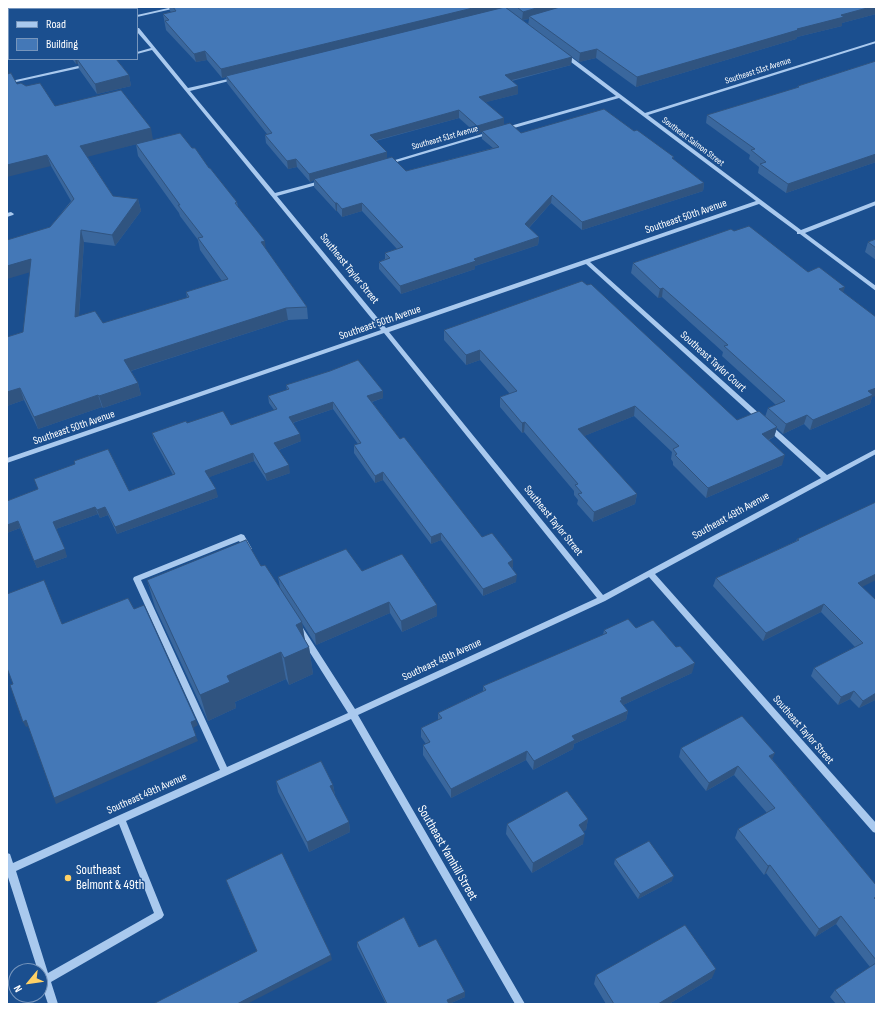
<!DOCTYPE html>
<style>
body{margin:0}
#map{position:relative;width:883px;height:1011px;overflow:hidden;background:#1b4f8f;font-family:"Sofia Sans Condensed",sans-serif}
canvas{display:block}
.frame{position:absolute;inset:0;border:8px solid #fff;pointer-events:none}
.legend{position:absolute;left:8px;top:8px;width:130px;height:52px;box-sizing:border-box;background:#1b4f8f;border:1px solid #7695bc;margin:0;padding:5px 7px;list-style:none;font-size:12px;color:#fff}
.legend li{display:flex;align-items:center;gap:8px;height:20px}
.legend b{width:20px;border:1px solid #7695bc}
.north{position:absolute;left:8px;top:963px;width:40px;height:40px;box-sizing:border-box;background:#1b4f8f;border:1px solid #7695bc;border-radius:50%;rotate:241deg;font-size:11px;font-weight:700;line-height:16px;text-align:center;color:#fff}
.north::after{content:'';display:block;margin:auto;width:14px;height:18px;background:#ffd166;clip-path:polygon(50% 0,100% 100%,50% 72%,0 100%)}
</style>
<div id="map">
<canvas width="883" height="1011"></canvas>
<div class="frame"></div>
<ul class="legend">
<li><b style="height:5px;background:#a9c9ee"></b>Road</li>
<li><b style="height:11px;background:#4478b7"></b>Building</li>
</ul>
<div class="north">N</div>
</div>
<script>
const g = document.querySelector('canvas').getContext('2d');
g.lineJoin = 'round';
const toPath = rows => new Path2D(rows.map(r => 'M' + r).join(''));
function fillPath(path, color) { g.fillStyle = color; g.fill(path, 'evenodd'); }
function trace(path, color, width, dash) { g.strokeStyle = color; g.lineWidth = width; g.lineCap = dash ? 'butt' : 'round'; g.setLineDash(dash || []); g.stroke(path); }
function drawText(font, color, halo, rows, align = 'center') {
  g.font = font + ' "Sofia Sans Condensed",sans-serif'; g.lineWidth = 3; g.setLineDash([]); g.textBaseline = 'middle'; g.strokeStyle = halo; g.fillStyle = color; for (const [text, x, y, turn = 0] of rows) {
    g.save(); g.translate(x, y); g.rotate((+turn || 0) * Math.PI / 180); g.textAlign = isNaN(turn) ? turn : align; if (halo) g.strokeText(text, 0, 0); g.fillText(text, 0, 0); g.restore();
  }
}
fillPath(toPath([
 [117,7,121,7,122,9,118,9,117,7],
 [173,7,181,7,137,17,137,15,173,7],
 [137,28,139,28,188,88,237,77,237,79,190,91,275,193,320,181,324,181,324,183,277,196,386,328,756,201,619,98,507,130,503,130,503,128,616,96,563,56,563,54,567,54,645,113,876,41,876,43,648,115,801,230,876,201,876,205,805,233,876,286,876,291,800,234,797,234,797,232,759,204,590,262,762,416,763,418,762,420,758,420,586,264,389,332,603,595,821,478,767,429,766,427,767,425,771,425,827,475,876,449,876,454,655,574,876,823,876,833,873,832,649,577,605,601,358,715,525,1004,515,1004,351,719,126,821,164,915,162,918,51,982,58,1004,48,1004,40,980,40,971,38,971,7,874,7,853,10,854,13,863,220,770,133,579,134,577,241,534,244,535,252,549,251,551,245,551,239,541,141,580,227,767,348,713,297,632,296,630,297,628,300,627,303,628,355,709,597,598,384,333,7,463,7,458,381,330,152,50,137,54,137,52,151,48,137,32,137,28],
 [119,824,154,913,48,973,16,871,119,824],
 [87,64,89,64,89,66,7,84,7,82,87,64],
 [489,132,493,133,390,164,385,163,489,132],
 [11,212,14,214,13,215,7,217,7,213,11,212]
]), '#a9c9ee');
fillPath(toPath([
 [30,7,76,7,78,9,32,9],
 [169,7,499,7,499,9,572,57,571,65,512,81,518,86,518,94,486,102,504,125,521,133,673,159,704,183,703,191,582,230,551,203,529,228,539,237,538,245,475,266,475,269,401,294,379,269,379,262,385,259,385,253,397,249,362,211,342,217,337,211,336,211,314,187,314,180,310,182,297,167,288,169,266,143,265,135,267,134,227,83,226,77,222,78,207,60,196,62,166,30,163,14,171,12,170,11],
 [459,118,477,134,482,132,482,139,493,148,406,171,387,158,376,141],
 [505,7,876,7,876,14,842,23,842,26,797,37,796,39,636,87,596,58,579,62,528,25,529,19,522,20],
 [72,59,116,59,129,75,131,86,97,94,79,69,78,64,76,64],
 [876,61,876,162,786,193,758,173,759,167,749,159,750,155,706,123,707,115,797,88,798,86],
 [9,73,17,84,55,106,153,140,87,156,113,196,138,199,141,211,115,246,84,242,79,316,103,323,187,298,186,292,222,281,200,250,198,240,180,216,179,213,138,156,136,144,192,148,237,202,238,207,266,250,307,307,308,319,288,320,131,371,138,383,141,395,103,408,102,407,38,429,24,400,7,406,7,337,23,332,50,227,71,201,51,166],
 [734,231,843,292,872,397,870,404,810,430,804,424,783,434,777,428,774,437,769,440,782,465,706,498,673,465,673,462,671,459,672,452,634,416,584,436,637,494,635,504,593,522,577,504,578,500,574,495,574,491,524,432,522,433,500,407,500,397,510,394,480,360,466,365,444,340,444,330,737,420,765,417,768,408,776,405,722,356,723,352,662,297,658,298,631,273,633,263],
 [876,239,876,260,865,252,868,242],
 [286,385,383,391,383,398,372,402,400,439,482,537,513,567,512,568,516,582,483,596,441,540,431,544,383,480,375,483,354,453,354,445,358,444,333,409,293,423,301,441,279,450,290,473,267,481,254,461,209,477,218,497,117,534,108,515,100,518,98,514,56,529,67,557,37,568,20,528,7,533,7,501,38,489,75,464,74,461,129,491,173,475,154,440,152,433,187,423,231,425,274,410,269,403,268,396,287,390],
 [797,539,862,587,876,600,876,701,875,700,859,708,850,699,838,705,811,676,814,668,855,647,821,612,763,641,713,586,716,578,796,541],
 [261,566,280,588,278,577,362,571,437,605,437,616,402,632,390,613,316,645,302,623,305,640,309,647,313,674,289,685,286,679,244,698,235,702,236,708,208,721,155,607,147,580],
 [636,628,692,673,623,705,628,711,626,720,574,744,573,749,533,770,526,760,451,798,423,755,423,745,426,744,421,737,421,728,438,720,438,713,483,691,483,686,603,635,604,630],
 [681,748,772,759,876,885,876,1004,836,1004,830,997,835,990,870,967,836,924,815,937,766,873,764,875,735,838,738,829,767,813,734,775,706,791,679,757],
 [276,781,333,785,335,795,334,795,349,822,350,832,309,852,278,792],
 [588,819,586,830,583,831,583,844,532,873,506,834,507,824],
 [615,859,672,881,638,899,614,864],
 [226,880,332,960,257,951,228,885],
 [357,942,419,947,465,997,449,1004,386,1004,357,947],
 [596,975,712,978,669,1004,606,1004,594,984]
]), '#3a679d');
fillPath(toPath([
 [477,7,499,7,499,10,226,76,226,77,222,78,221,69],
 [540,7,570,7,529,16,529,19,522,20,523,12],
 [871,7,876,7,876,14,842,23,842,26,797,37,796,39,636,87,637,77,841,15],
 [597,49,596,58,579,62,580,53],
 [205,51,207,60,196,62,194,54],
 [572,57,571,65,504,82,505,75],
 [75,59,77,59,78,64,76,64],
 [7,69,8,69,11,80,7,81],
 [129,75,131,86,97,94,95,84],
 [518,86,518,94,479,104,479,97],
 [459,110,459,118,370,142,370,135],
 [504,118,504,126,482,131,482,132,477,134,477,126],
 [151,128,153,140,83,158,80,146],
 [387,152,387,159,314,179,314,180,310,182,309,174],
 [876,154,876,162,786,193,788,184],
 [47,155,51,166,7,177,7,165],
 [296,159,297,167,288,169,287,161],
 [704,183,703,191,582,230,582,222],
 [552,195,551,203,525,232,525,224],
 [138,199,141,211,115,246,112,235],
 [335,203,337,203,337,211,336,211],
 [362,203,362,211,342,217,342,209],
 [81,230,84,242,78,329,75,317],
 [539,237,538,245,475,266,475,269,401,294,400,286,474,259],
 [265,241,266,253,261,242],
 [31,259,34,271,7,279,7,266],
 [845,287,842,296,839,289],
 [663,288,662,297,658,298,660,289],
 [286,308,288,320,127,372,124,360],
 [480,350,480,360,466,365,466,355],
 [138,383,141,395,103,408,99,396],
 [20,388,24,400,7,406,7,392],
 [876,388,876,396,872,397,870,404,810,430,813,420,868,391],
 [383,391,383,398,368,403,367,396],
 [98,395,102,407,38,429,34,417],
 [333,402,333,409,289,424,289,417],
 [635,406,634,416,577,439,578,429],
 [807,415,804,424,783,434,786,424],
 [525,422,524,432,522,433,522,423],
 [777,427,774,437,759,444,762,434],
 [300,434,301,441,276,451,274,443],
 [253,453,254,461,207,478,205,471],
 [785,455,782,465,706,498,708,488],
 [289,465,290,473,267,481,265,474],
 [383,472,383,480,375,483,375,476],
 [216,489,218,497,117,534,115,527],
 [637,494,635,504,593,522,594,512],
 [95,507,98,514,56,529,53,522],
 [105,507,108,515,100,518,97,510],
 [18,521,20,528,7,533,7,525],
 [441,533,441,540,431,544,431,537],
 [65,549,67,557,37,568,34,561],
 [513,560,513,567,507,570,508,563],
 [876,574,876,580,854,591,858,583],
 [517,575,516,582,483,596,483,589],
 [389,602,390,613,316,645,315,634],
 [824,604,821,612,763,641,766,633],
 [437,605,437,616,402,632,401,621],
 [302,622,306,649,309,647,313,674,289,685,284,658,296,625],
 [281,652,286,679,235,702,236,708,208,721,200,695,227,676],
 [695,663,692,673,621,706,621,698],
 [854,691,850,699,838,705,841,697],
 [876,693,876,698,875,700,859,708,863,701],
 [628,711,626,720,574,744,573,749,533,770,534,761,572,736],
 [26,720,29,726,26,727,23,722],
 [196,720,198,725,193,728,191,722],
 [196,736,198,741,56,804,54,798],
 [527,751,526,760,451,798,451,789],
 [775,753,771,762,769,756],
 [738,766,734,775,706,791,709,783],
 [333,785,335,795,331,797,330,786],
 [588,819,586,830,577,835,579,825],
 [349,822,350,832,309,852,307,842],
 [585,834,583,844,532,873,533,863],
 [770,865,766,873,764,875,768,866],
 [674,876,672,881,638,899,640,894],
 [841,916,836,924,815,937,819,929],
 [331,955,332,960,247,1004,237,1004],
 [716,969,712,978,669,1004,658,1004],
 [465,992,465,997,449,1004,447,1000]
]), '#305480');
const building = toPath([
 [35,7,76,7,78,9,36,9,35,7],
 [173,7,477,7,221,69,205,51,194,54,165,21,169,20,163,14,176,11,173,7],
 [505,7,572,57,505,75,518,86,479,97,504,118,477,126,459,110,370,135,387,152,309,174,296,159,287,161,265,135,272,133,226,76,505,7],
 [517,7,540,7,523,12,517,7],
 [560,7,871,7,841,15,844,17,797,29,798,30,637,77,597,49,580,53,529,16,560,7],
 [77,59,116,59,129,75,95,84,77,59],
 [876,61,876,154,788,184,760,164,766,162,751,150,755,149,707,115,799,87,798,86,876,61],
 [11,73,17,84,21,83,26,86,40,83,55,106,121,90,151,128,80,146,113,196,138,199,112,235,81,230,75,317,95,311,103,323,189,297,186,292,228,279,198,238,203,237,178,205,180,205,136,144,180,133,192,148,195,148,209,168,210,168,237,202,235,203,265,241,261,242,307,307,286,308,124,360,138,383,99,396,98,395,34,417,20,388,7,392,7,337,23,332,31,259,7,266,7,240,50,227,74,199,47,155,7,165,7,74,11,73],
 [604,109,634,131,637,130,674,157,672,158,704,183,582,222,552,195,525,224,539,237,474,259,476,261,400,286,379,262,390,258,385,253,403,247,362,203,342,209,337,203,335,203,314,179,392,157,406,171,499,147,482,131,510,123,521,133,604,109],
 [749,226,808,272,819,267,845,287,839,289,876,317,876,388,868,391,873,395,813,420,807,415,786,424,768,408,785,401,724,346,728,345,663,288,660,289,633,263,731,229,734,231,749,226],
 [876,239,876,248,868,242,876,239],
 [582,281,587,285,591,284,737,420,759,411,777,427,762,434,785,455,708,488,675,455,677,454,673,449,679,446,635,406,578,429,637,494,594,512,578,494,582,493,575,485,578,484,525,422,522,423,500,397,517,391,480,350,466,355,444,330,582,281],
 [358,360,383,391,367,396,400,439,404,437,482,537,492,533,513,560,508,563,517,575,483,589,441,533,431,537,383,472,375,476,354,445,361,443,333,402,289,417,300,434,274,443,289,465,265,474,253,453,205,471,216,489,115,527,105,507,97,510,95,507,53,522,65,549,34,561,18,521,7,525,7,501,38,489,34,479,75,464,74,461,108,449,129,491,175,474,152,433,186,421,187,423,223,411,231,425,277,409,268,396,289,389,286,385,330,371,358,360],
 [876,502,876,574,858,583,876,600,876,693,863,701,854,691,841,697,814,668,863,643,824,604,766,633,716,578,799,540,797,539,876,502],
 [246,540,261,566,265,565,302,622,296,625,309,647,284,658,281,652,238,671,227,676,230,682,200,695,147,580,246,540],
 [346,549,362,571,402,554,437,605,401,621,389,602,315,634,278,577,346,549],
 [44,580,62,624,128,598,134,609,144,605,196,720,191,722,196,736,54,798,26,720,23,722,10,685,13,684,7,668,7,594,44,580],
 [628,619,636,628,653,620,676,647,680,646,695,663,621,698,622,700,620,701,628,711,572,736,575,740,534,761,527,751,451,789,423,745,430,742,421,728,442,718,438,713,486,690,483,686,607,633,604,630,628,619],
 [742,716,775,753,769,756,876,885,876,897,874,898,876,900,876,960,841,916,819,929,770,865,768,866,738,829,775,808,738,766,709,783,681,748,742,716],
 [321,761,333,785,330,786,349,822,307,842,276,781,321,761],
 [567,791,588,819,579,825,585,834,533,863,507,824,567,791],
 [649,841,674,876,640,894,615,859,649,841],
 [282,853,331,955,237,1004,153,1004,257,951,226,880,282,853],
 [404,917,419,947,436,939,465,992,447,1000,449,1004,387,1004,357,942,404,917],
 [685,925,716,969,658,1004,614,1004,596,975,685,925],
 [876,963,876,1004,846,1004,835,990,876,963]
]);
fillPath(building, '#4478b7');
trace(building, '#305480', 1);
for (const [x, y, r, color] of [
 [68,878,4,"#ffd166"]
]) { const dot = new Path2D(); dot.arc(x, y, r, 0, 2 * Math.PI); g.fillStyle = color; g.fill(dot); trace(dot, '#1b4f8f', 1.5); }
drawText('9px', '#fff', '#1b4f8f', [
 ["Southeast 51st Avenue",758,71,-18],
 ["Southeast 51st Avenue",445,138,-16],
 ["Southeast Salmon Street",693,142,37]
]);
drawText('11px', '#fff', '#1b4f8f', [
 ["Southeast 50th Avenue",686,217,-19],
 ["Southeast Taylor Street",349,269,51],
 ["Southeast 50th Avenue",380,323,-19],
 ["Southeast Taylor Court",713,362,42],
 ["Southeast 50th Avenue",74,428,-19],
 ["Southeast 49th Avenue",731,516,-29],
 ["Southeast Taylor Street",553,521,51],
 ["Southeast 49th Avenue",442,660,-25],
 ["Southeast Taylor Street",803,730,49],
 ["Southeast 49th Avenue",147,794,-24]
]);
drawText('13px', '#fff', '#1b4f8f', [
 ["Southeast Yamhill Street",447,853,60]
]);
drawText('13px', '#fff', '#1b4f8f', [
 ["Southeast",76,871],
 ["Belmont & 49th",76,886]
], 'left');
</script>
